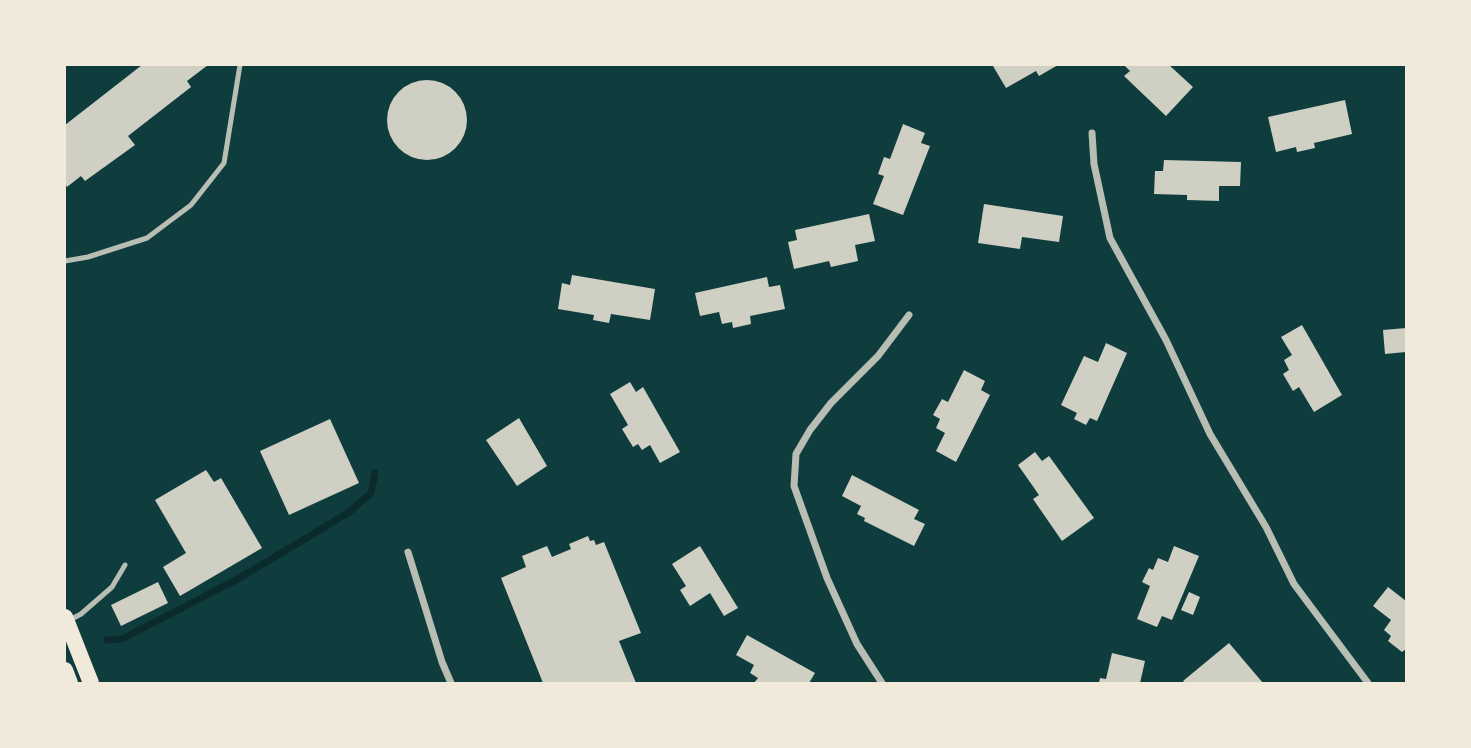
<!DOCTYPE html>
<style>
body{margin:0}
#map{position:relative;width:1471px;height:748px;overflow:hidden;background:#0f3d3e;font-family:"DM Sans",sans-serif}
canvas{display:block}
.frame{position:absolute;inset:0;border:66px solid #f1e9da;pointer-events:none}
</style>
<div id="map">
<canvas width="1471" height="748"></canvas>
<div class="frame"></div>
</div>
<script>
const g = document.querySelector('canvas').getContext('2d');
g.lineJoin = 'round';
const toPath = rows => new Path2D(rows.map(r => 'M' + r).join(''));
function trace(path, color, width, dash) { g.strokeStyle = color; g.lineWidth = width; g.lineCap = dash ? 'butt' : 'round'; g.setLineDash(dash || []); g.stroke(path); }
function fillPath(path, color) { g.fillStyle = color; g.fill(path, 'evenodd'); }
trace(toPath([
 [107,640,122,639,236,580,315,533,349,512,371,493,375,473]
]), '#0a2a2b', 7);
fillPath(toPath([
 [142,65,208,65,187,81,191,87,128,136,135,145,85,181,81,176,67,187,65,183,65,125],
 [996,65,1058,65,1039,76,1036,71,1006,88,993,66],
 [1124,65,1169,65,1193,87,1166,116,1124,76,1130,71],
 '387 120a40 40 0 1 1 80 0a40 40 0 1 1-80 0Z',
 [1345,100,1352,134,1314,143,1315,148,1297,152,1296,147,1276,152,1268,117],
 [903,124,925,133,921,143,930,146,903,215,873,204,884,176,878,174,884,157,890,159],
 [1164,160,1241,162,1240,186,1219,186,1219,201,1187,200,1187,195,1154,194,1155,171,1163,171],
 [984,204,1063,216,1059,242,1022,237,1020,249,978,243],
 [869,214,875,241,855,245,858,261,831,267,829,261,794,269,788,242,797,240,795,230],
 [572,275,655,289,650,320,611,314,609,323,593,320,594,315,558,309,562,283,570,285],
 [767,277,769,287,780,285,785,309,750,316,751,324,733,328,732,322,722,324,719,312,700,316,695,293],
 [1302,325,1342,395,1314,412,1299,387,1293,391,1283,374,1289,370,1284,360,1292,355,1281,337],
 [1406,328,1406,352,1385,354,1383,330],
 [1106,343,1127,353,1097,421,1090,418,1086,425,1074,419,1077,413,1061,405,1084,356,1098,362],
 [964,370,985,381,981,390,990,395,956,462,936,451,945,433,936,428,940,419,933,415,942,399,948,402],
 [630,382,636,392,643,387,680,452,660,463,650,445,642,450,638,444,633,447,622,429,628,425,610,394],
 [519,418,547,466,517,486,486,440],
 [330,419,359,483,289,515,260,451],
 [1035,452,1042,461,1049,456,1094,518,1062,541,1033,499,1039,495,1018,465],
 [206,470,214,482,221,478,262,548,180,596,163,567,186,553,155,500],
 [852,475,919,510,914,519,925,524,914,546,864,521,865,518,857,514,861,506,842,496],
 [588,536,590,541,594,540,596,545,604,542,641,633,619,641,636,683,543,683,501,578,526,567,522,556,547,546,552,557,571,549,569,544],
 [700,546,738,608,724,616,710,593,690,606,680,590,686,586,672,564],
 [1174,546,1199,556,1172,620,1162,616,1157,627,1137,619,1150,586,1142,582,1149,568,1153,570,1158,558,1168,562],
 [158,582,168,603,121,626,111,605],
 [1388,587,1406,601,1406,649,1402,652,1388,641,1391,636,1384,630,1391,620,1373,606],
 [1189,592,1200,597,1193,615,1181,610],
 [747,635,815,673,809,683,754,683,758,678,750,673,754,665,736,655],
 [1229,643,1263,683,1185,683,1183,681],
 [1112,653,1145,661,1140,683,1099,683,1100,678,1106,679]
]), '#cfcfc3');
trace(toPath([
 [65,261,88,257,147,238,191,205,224,163,240,65],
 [68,621,81,614,112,587,125,565]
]), '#b8beb3', 5);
trace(toPath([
 [1092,133,1094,164,1110,238,1166,340,1210,434,1266,527,1294,584,1368,683],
 [408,552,442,662,451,683],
 [882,683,857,644,827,578,794,486,796,454,810,430,831,403,878,356,909,315]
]), '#b8beb3', 7);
trace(toPath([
 [65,617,91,683],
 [65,670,70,683]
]), '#f1e9da', 16);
</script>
